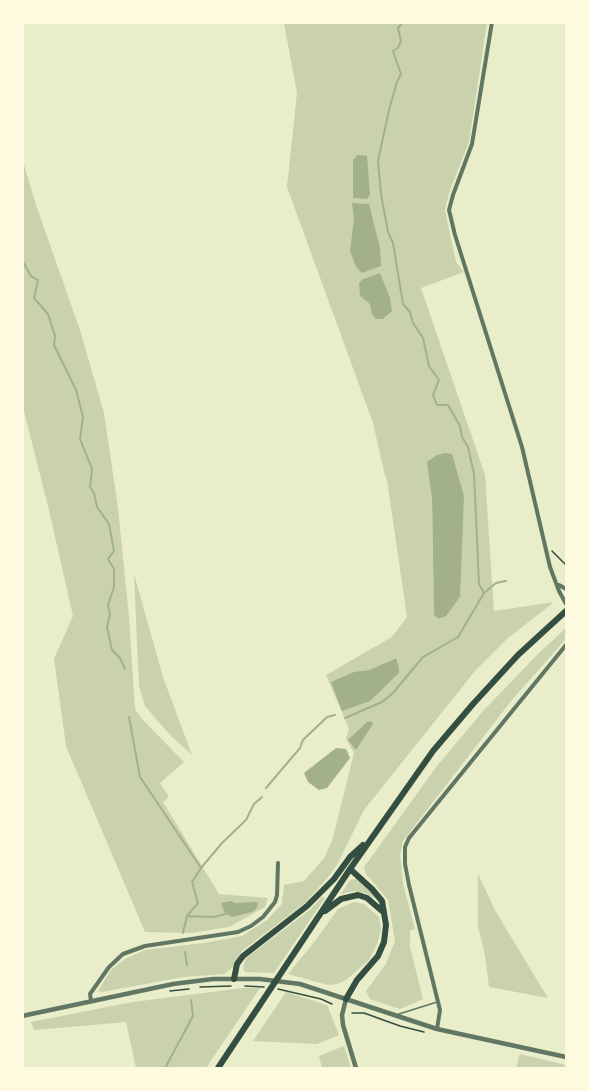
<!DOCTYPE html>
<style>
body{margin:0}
#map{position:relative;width:589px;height:1091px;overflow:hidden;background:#e9edc9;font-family:"Source Sans 3",sans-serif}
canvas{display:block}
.frame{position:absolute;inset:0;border:24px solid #fefae0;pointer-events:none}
</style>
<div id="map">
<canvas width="589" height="1091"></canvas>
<div class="frame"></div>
</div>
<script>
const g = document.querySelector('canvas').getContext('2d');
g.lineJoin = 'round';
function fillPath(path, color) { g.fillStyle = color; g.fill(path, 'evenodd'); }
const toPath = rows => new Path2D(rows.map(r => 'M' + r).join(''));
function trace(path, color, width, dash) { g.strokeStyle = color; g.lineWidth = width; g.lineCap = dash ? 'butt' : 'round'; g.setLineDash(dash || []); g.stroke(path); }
fillPath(toPath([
 [284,23,487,23,469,142,449,193,445,210,456,262,464,272,421,288,485,475,494,611,554,602,508,638,475,671,364,810,337,865,328,877,306,902,242,951,232,968,224,974,184,977,102,992,98,991,111,970,125,959,145,950,204,943,242,936,267,920,282,904,284,885,304,881,324,858,332,841,354,753,346,739,349,729,326,675,392,637,407,617,387,480,385,476,373,423,287,187,297,93],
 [452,454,460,597,438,619,434,615,432,498],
 [395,658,399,668,354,672,369,670],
 [22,158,37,208,80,330,104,413,118,508,129,617,135,709,143,720,184,762,160,783,169,797,163,802,219,894,268,898,265,907,229,927,191,933,145,932,66,746,54,659,73,616,49,510,23,407],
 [134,574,163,677,192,755,170,735,145,706,139,686],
 [566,628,566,639,511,701,403,841,400,855,403,884,415,929,410,930,410,947,423,999,400,1009,370,999,366,991,386,964,395,941,388,900,366,874,364,867,437,766,484,710,538,654],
 [478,874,496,912,548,998,489,987,485,955,478,927],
 [356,879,372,893,376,899,365,893,354,891,341,894,350,880],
 [322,897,325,898,274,973,245,972,243,969,246,958,310,910],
 [354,902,364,904,379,917,381,929,378,942,369,960,346,980,337,984,328,985,288,974,315,941,338,909],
 [243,988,260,988,206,1068,136,1068,126,1022,34,1030,31,1022,133,1002],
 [286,992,327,1005,339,1035,317,1044,253,1041],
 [344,1046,351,1068,322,1068,319,1056],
 [520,1054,566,1065,566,1068,516,1068]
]), '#cad2ad');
fillPath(toPath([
 [357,155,367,156,370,195,367,199,353,198,353,161],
 [352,203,369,204,380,248,381,266,362,273,356,267,350,251,354,219],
 [380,273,390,298,392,311,383,319,376,319,372,314,370,304,360,296,359,283,363,279],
 [445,453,452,454,464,496,460,597,446,616,438,619,434,615,432,498,427,462,437,455],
 [396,658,399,668,399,673,370,701,342,711,331,682,354,672,369,670],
 [371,721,373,724,356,750,348,740,367,722],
 [336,748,346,749,350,758,327,788,319,790,308,782,304,773],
 [231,901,235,903,258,902,257,908,252,912,233,917,225,914,221,903]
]), '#a3b18a');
trace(toPath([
 [22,260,31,276,38,280,34,298,48,314,55,336,54,345,76,390,83,417,80,439,92,469,90,487,94,493,97,507,109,524,114,551,108,559,114,569,114,587,108,605,110,615,107,627,112,650,120,658,125,669],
 [484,593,496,583,506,581],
 [129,717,140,777,201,868],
 [345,718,382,702,393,693,423,657,458,637,484,593,479,584,474,474,468,447,462,437,460,426,448,405,437,405,433,395,439,380,429,366,423,338,413,323,410,312,403,304,393,243,388,232,381,194,378,161,389,110,397,82,401,74,393,51,398,48,401,41,398,28,403,22],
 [266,788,300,748,303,740,327,717,335,715],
 [187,916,214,917,225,914],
 [183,933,187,916,198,903,192,882,201,868,222,843,246,820,254,804,262,797],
 [185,952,187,965],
 [165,1068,193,1016,191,1000]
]), '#a3b18a', 2);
trace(toPath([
 [552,551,566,565],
 [245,986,264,987],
 [200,987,231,986],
 [278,989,321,999,332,1004],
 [170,991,189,989],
 [352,1013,364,1013,400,1026,424,1032]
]), '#344e41', 1.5);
trace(toPath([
 [399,1014,437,1002]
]), '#617663', 1.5);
trace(toPath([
 [492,22,472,144,453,195,449,210,455,235,522,447,550,567,559,591,566,604],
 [559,585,566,589],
 [91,1001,90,994,109,967,123,954,145,946,238,932,251,926,263,917,275,902,277,895,278,863],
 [437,1029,440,1010,409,885,405,864,405,847,409,838,566,645]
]), '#617663', 4);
trace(toPath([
 [346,999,342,1015,343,1025,356,1068],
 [22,1016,173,984,213,979,260,979,300,984,437,1029,566,1057]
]), '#617663', 4.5);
trace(toPath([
 [325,911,341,899,358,895,367,898,382,911],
 [234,979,237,964,243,956,307,906,334,879,350,857,363,845],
 [346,999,357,980,378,956,384,942,386,925,382,901,372,889,350,869],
 [218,1068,350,869,433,751,473,704,518,655,566,611]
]), '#344e41', 6);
</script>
